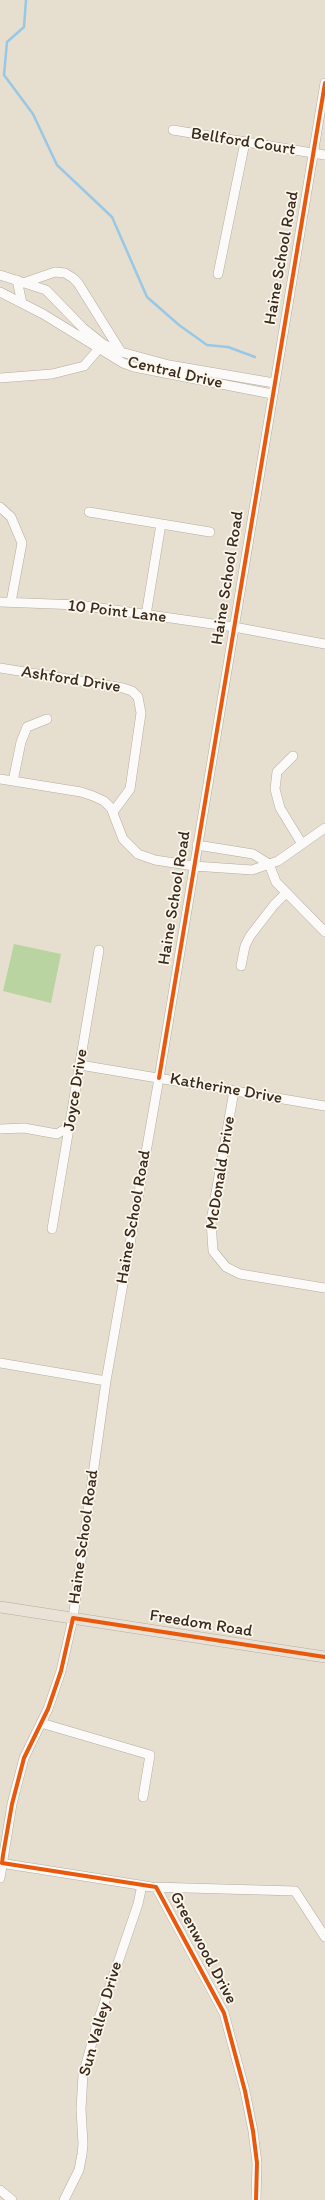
<!DOCTYPE html>
<style>
body{margin:0}
canvas{display:block;background:#e6dece}
</style>
<canvas width="325" height="2200"></canvas>
<script>
const g = document.querySelector('canvas').getContext('2d');
g.lineJoin = 'round';
function fillPath(path, color) { g.fillStyle = color; g.fill(path, 'evenodd'); }
const toPath = rows => new Path2D(rows.map(r => 'M' + r).join(''));
function trace(path, color, width, dash) { g.strokeStyle = color; g.lineWidth = width; g.lineCap = dash ? 'butt' : 'round'; g.setLineDash(dash || []); g.stroke(path); }
function drawText(font, color, halo, rows, align = 'center') {
  g.font = font + ' Itim,sans-serif'; g.lineWidth = 3.5; g.setLineDash([]); g.textBaseline = 'middle'; g.strokeStyle = halo; g.fillStyle = color; for (const [text, x, y, turn = 0] of rows) {
    g.save(); g.translate(x, y); g.rotate((+turn || 0) * Math.PI / 180); g.textAlign = isNaN(turn) ? turn : align; if (halo) g.strokeText(text, 0, 0); g.fillText(text, 0, 0); g.restore();
  }
}
fillPath(toPath([
 [14,944,61,954,51,1003,3,991]
]), '#b9d4a1');
trace(toPath([
 [26,0,24,27,7,42,4,75,33,114,57,165,112,217,147,297,179,325,207,345,228,347,255,357]
]), '#99c8e6', 2.5);
const minor = toPath([
 [173,130,325,155],
 [218,274,245,142],
 [0,275,46,290,83,328,103,344,121,352,169,365,274,383],
 [17,280,22,303],
 [26,282,55,272,65,273,73,278,78,283,121,352],
 [0,292,43,314,123,363,134,367,272,394],
 [0,378,52,374,84,366,102,345],
 [0,507,11,517,22,543,11,602],
 [89,512,210,532],
 [0,602,79,605,234,627,325,644],
 [146,615,161,524],
 [0,668,123,688,132,691,138,697,141,713,130,789,113,812],
 [293,756,277,772,275,789,280,808,302,844],
 [0,779,81,792,93,796,104,801,111,808,123,839,138,854,155,860,194,866,252,870,278,861,325,828],
 [13,781,21,742,27,727,47,719],
 [197,845,253,854,269,864],
 [269,864,276,882,325,932],
 [241,966,245,946,250,936,274,905,286,893],
 [80,1065,325,1106],
 [234,1091,211,1221,213,1251,226,1267,240,1274,325,1288],
 [0,1129,24,1128,57,1134,70,1126],
 [52,1229,99,950],
 [0,1363,106,1381],
 [41,1723,150,1755,143,1797],
 [0,1863,152,1887,295,1891,325,1937],
 [0,1878,12,1804,24,1758,48,1709,61,1671,73,1618,106,1381,159,1078,325,83],
 [156,1887,224,2013,245,2091,253,2131,257,2163,256,2200],
 [0,2190,12,2200],
 [64,2200,79,2170,82,2154,83,2144,81,2109,83,2075,97,2024,138,1904,142,1885]
]);
const major = toPath([
 [0,1607,325,1657]
]);
trace(minor, '#b3aca1', 10);
trace(major, '#b3aca1', 12);
trace(minor, '#fbfaf8', 9);
trace(major, '#eae2d6', 11);
trace(toPath([
 [159,1078,325,83],
 [256,2200,257,2163,253,2131,245,2091,224,2013,156,1887,2,1863,3,1855,12,1804,24,1758,48,1709,61,1671,73,1618,325,1657]
]), '#e8590c', 4);
drawText('17px', '#3b2a1e', '#fbf7ec', [
 ["Bellford Court",243,142,9],
 ["Haine School Road",282,258,-80],
 ["Central Drive",175,373,13],
 ["Haine School Road",228,578,-81],
 ["10 Point Lane",117,612,7],
 ["Ashford Drive",71,680,9],
 ["Haine School Road",175,898,-81],
 ["Katherine Drive",226,1089,10],
 ["Joyce Drive",76,1090,-81],
 ["McDonald Drive",221,1173,-81],
 ["Haine School Road",134,1217,-80],
 ["Haine School Road",84,1537,-82],
 ["Freedom Road",201,1624,9],
 ["Greenwood Drive",203,1948,62],
 ["Sun Valley Drive",101,2019,-74]
]);
</script>
